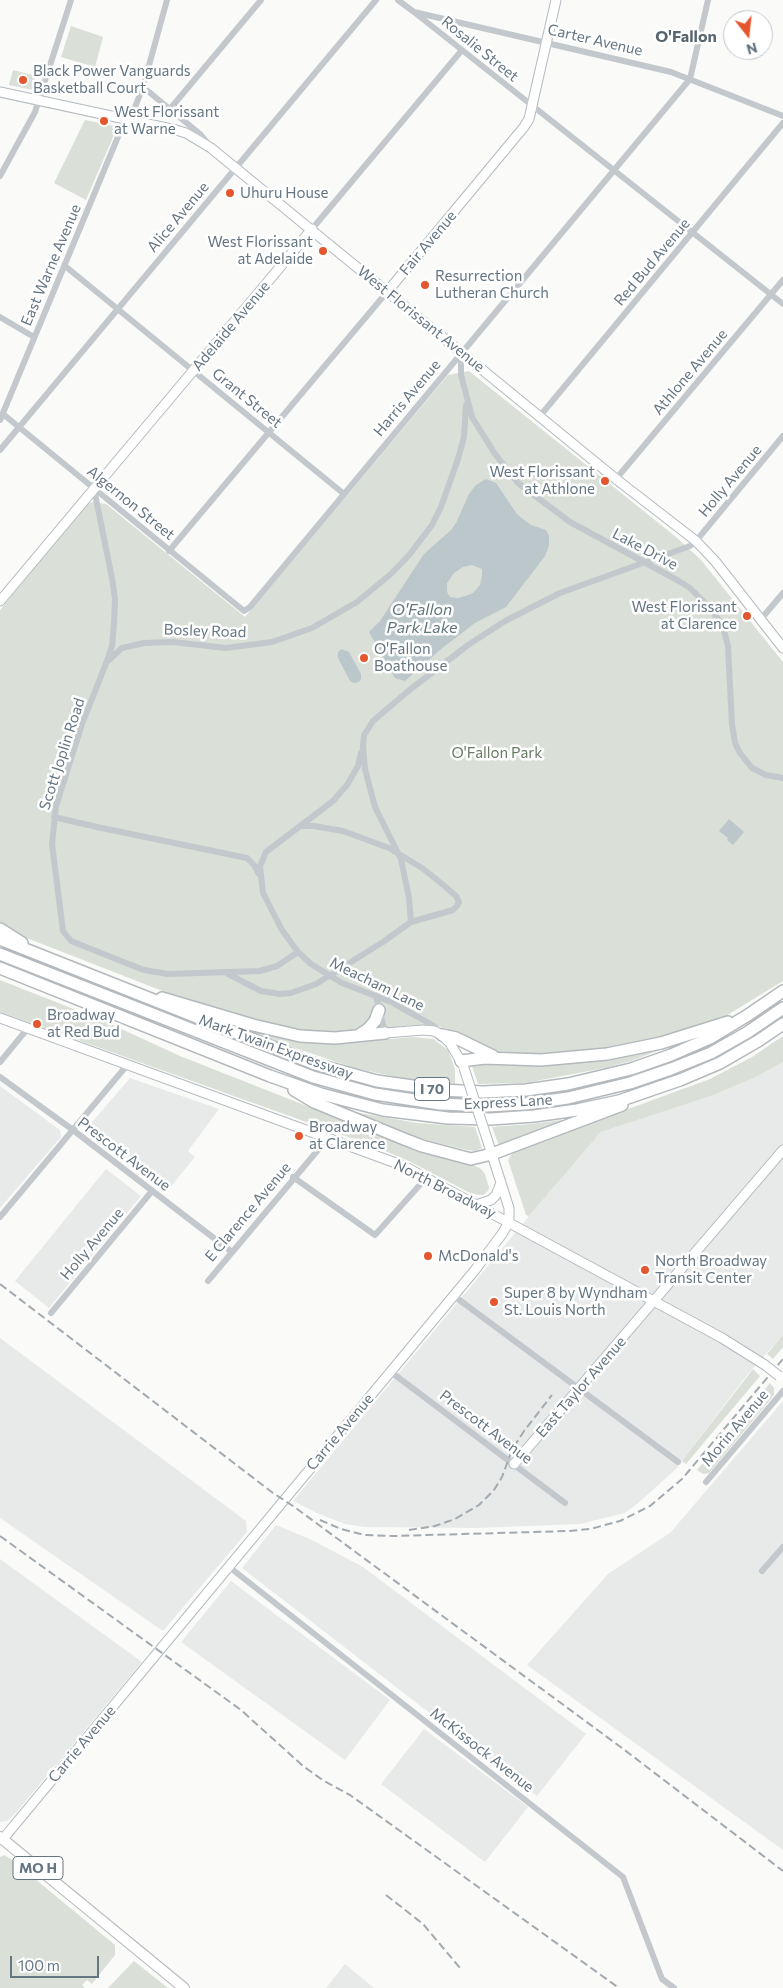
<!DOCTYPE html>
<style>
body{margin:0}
#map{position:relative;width:783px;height:1988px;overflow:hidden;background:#fafaf8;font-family:Commissioner,sans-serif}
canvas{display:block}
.north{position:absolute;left:723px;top:10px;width:50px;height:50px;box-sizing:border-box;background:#fff;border:1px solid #c1c8cd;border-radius:50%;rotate:164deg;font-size:14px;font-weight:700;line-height:20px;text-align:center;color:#657683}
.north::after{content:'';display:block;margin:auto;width:18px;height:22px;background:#e4572e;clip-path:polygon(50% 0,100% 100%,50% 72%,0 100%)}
.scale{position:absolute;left:10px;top:1956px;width:89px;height:22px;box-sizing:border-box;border:2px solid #657683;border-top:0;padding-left:6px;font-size:15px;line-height:18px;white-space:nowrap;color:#657683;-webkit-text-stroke:4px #fff;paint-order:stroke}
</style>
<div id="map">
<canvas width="783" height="1988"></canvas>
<div class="north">N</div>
<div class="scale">100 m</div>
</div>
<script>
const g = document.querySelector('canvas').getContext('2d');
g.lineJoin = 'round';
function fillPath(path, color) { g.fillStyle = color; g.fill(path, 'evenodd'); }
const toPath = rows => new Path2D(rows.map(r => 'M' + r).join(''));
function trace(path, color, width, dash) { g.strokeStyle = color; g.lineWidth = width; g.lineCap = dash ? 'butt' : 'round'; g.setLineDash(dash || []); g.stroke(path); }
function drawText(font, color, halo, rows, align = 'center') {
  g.font = font + ' Commissioner,sans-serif'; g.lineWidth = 5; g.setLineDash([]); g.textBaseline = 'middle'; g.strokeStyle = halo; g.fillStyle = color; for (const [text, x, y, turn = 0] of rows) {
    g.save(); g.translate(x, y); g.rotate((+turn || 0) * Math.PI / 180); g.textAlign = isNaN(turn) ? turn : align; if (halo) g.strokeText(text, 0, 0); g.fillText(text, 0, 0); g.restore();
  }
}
fillPath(toPath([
 [783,1062,783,1335,747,1375,676,1469,637,1504,625,1513,580,1524,477,1528,365,1527,345,1524,319,1514,293,1501,529,1216,601,1132,711,1096,754,1078],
 [130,1078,219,1109,188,1151,195,1157,168,1190,87,1128],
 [0,1086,60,1130,61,1137,0,1208],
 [106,1169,141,1196,49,1308,15,1281],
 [0,1338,246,1521,247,1532,163,1631,0,1518],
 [783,1401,783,1850,527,1665,608,1574,670,1533],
 [276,1525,312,1540,363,1567,586,1734,537,1796,242,1568],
 [0,1559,142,1662,14,1815,7,1821,0,1822],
 [231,1581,390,1700,345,1760,181,1642],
 [424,1729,528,1807,485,1862,381,1784],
 [345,1964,374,1988,326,1988]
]), '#e8e9e9');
fillPath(toPath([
 [71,26,103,37,95,67,61,57],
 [13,70,36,76,33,90,9,85],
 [85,120,114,126,116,130,86,200,54,183],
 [469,371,676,537,701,560,783,662,783,981,716,1022,679,1035,588,1054,500,1055,454,1035,438,1026,414,1025,343,1033,287,1030,188,1001,19,935,0,923,0,610,85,505,92,502,106,504,245,617,448,375],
 [0,980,104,1021,180,1056,431,1155,473,1165,481,1169,485,1174,489,1188,488,1191,483,1195,472,1194,409,1161,373,1146,0,1012],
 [208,1014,257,1029,390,1039,412,1037,433,1039,448,1050,455,1069,455,1084,405,1079,355,1068,274,1041],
 [783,1036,783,1062,754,1078,711,1096,601,1132,529,1216,526,1215,508,1160,514,1151,710,1079,752,1057],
 [688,1039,631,1061,605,1068,525,1083,478,1084,472,1066,473,1064,525,1062],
 [354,1112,417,1123,475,1127,482,1148,475,1151,467,1150,407,1135,353,1114],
 [586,1117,500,1145,498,1143,492,1127,531,1124],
 [783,1335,783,1347,773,1359,767,1354],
 [753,1369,760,1376,686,1464,682,1461],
 [770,1383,774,1388,774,1395,709,1473,703,1474,697,1470],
 [4,1855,11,1859,115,1945,115,1955,92,1984,87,1980,82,1985,85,1988,0,1988,0,1857],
 [134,1961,168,1988,108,1988]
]), '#dadfd7');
fillPath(toPath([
 [486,479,496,483,517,514,524,520,531,525,546,530,549,536,549,546,545,556,506,607,475,623,441,649,405,681,395,678,369,632,380,621,424,554,451,530,456,523,469,494,476,485],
 [472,565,482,569,482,576,480,585,473,593,465,596,458,598,450,597,447,592,447,583,454,573,463,567],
 [341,649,349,652,361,674,361,679,359,682,354,683,350,681,338,658,338,652],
 [729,819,744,832,733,845,727,840,728,838,719,831]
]), '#bbc7cb');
const secondary = toPath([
 [0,92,176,130,186,133,211,148,616,479,696,541,715,561,783,648],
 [387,292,524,127,529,119,556,0],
 [0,601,312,229],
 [0,1018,404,1166,722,1338,765,1365],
 [385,1033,423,1030,434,1031,442,1035,450,1043,463,1065],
 [476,1205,491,1200,496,1195,501,1183],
 [514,1464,783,1150],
 [3,1839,475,1270,502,1234,509,1222,509,1208,487,1139]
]);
const primary = toPath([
 [0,1837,184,1988]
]);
const highway = toPath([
 [0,929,22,943],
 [0,939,315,1064,377,1081,441,1090,483,1092,526,1090,568,1084,631,1069,671,1055,710,1038,748,1015,783,991],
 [0,954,313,1077,375,1094,440,1104,486,1106,525,1104,568,1098,630,1083,671,1069,711,1053,748,1032,783,1008],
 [0,968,270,1076,321,1094,383,1110,448,1118,491,1119,534,1116,577,1110,619,1101,680,1080,720,1063,758,1041,783,1024],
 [162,998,253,1025,300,1036,335,1038,385,1033],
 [359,1035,368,1029,375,1021,379,1010],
 [442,1035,456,1038,493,1056],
 [461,1061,485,1058,541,1060,607,1054,661,1043,728,1022],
 [294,1090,314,1102,404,1139,422,1146,471,1159,492,1154,622,1105]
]);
trace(secondary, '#b3babf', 11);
trace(primary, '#b5babe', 12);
trace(highway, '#b4b9bd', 14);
trace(toPath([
 [398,0,414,12,671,72,783,116],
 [414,12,783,304],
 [143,87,200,134,209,145],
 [170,109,261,0],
 [0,176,35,112,71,0],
 [312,229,462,50],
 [65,266,344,494],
 [0,317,34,337],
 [461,353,461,375,472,417,495,454,518,483,570,522,679,581,690,588,712,610,723,627,728,646,732,724,735,743,740,753,752,768,766,775,783,778],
 [3,414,244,611,250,607,690,79,708,0],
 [540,416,783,123],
 [0,420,120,132,133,112,143,87,167,0],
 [0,450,376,0],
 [616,479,783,280],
 [94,489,112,578,115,599,114,624,112,646,107,661,82,724,56,806,52,844,63,931,71,941,126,963,144,970,168,974,260,971,277,966,298,952],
 [169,551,387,292],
 [761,619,783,593],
 [109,660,122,648,144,643,173,642,226,648,272,642,312,628,357,602,392,573,410,554,432,525,441,507,458,459,464,437,466,405],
 [361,753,358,766,347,785,333,801,266,852,260,866,263,893,282,930,298,952,311,964,342,983,391,1002,434,1026,440,1033],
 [54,817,97,827,247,858,254,865,259,874],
 [411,922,409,898,401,859,375,807,365,769,363,746,364,735,373,721,407,692,468,645,505,621,560,593,690,546,696,541,783,436],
 [228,974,261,991,280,994,291,993,316,984,383,942,411,922,453,910,457,906,459,902,456,896,441,883,422,868,389,848,343,831,314,826,300,826],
 [376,996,385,1033],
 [0,1062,28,1028],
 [0,1077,73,1130,232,1252],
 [293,1177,375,1235,426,1178],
 [0,1217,128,1064],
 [208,1281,328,1138],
 [454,1296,678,1462],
 [51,1313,152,1191],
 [391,1372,565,1503],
 [706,1482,783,1391],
 [228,1566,623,1877,662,1979,674,1988],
 [762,1571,783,1547]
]), '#c3c8cc', 6);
trace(secondary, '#fff', 9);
trace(primary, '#fff', 10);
trace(highway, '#fff', 11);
trace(toPath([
 [0,1284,273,1493,293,1506,622,1748,783,1871],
 [320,1520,341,1529,364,1535,393,1536,569,1531,590,1529,620,1521,650,1506,682,1479,783,1359],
 [409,1530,435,1526,455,1519,479,1505,494,1490,502,1477,512,1450,524,1431,552,1395],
 [0,1536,241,1710,303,1766,324,1781,350,1795,619,1988],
 [386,1895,423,1924,460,1968]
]), '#a2aab0', 2, [8, 4]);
const secondaryBridge = toPath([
 [464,1068,487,1139],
 [765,1365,779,1376]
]);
trace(secondaryBridge, '#b3babf', 11, []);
trace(secondaryBridge, '#fff', 9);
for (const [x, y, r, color] of [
 [23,80,5,"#e4572e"],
 [104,121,5,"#e4572e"],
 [230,193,5,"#e4572e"],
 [323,251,5,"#e4572e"],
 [425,285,5,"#e4572e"],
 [605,481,5,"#e4572e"],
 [747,616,5,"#e4572e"],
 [364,658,5,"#e4572e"],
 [37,1024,5,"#e4572e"],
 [299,1136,5,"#e4572e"],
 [428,1256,5,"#e4572e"],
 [645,1270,5,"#e4572e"],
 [494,1302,5,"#e4572e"]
]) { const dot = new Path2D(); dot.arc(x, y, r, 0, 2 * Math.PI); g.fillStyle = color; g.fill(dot); trace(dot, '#fff', 2); }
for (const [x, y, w] of [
 [432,1089,35],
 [38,1868,50]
]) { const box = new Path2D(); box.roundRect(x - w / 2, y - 11.5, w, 23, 4); g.fillStyle = '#fff'; g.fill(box); trace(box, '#657683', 1); }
drawText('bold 14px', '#657683', null, [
 ["I 70",432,1089],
 ["MO H",38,1868]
]);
drawText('15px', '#657683', '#fff', [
 ["Carter Avenue",595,40,13],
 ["Rosalie Street",480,49,39],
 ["Alice Avenue",178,217,-50],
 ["Fair Avenue",428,243,-50],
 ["Red Bud Avenue",652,262,-50],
 ["East Warne Avenue",51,265,-67],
 ["West Florissant Avenue",421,319,39],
 ["Adelaide Avenue",231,326,-50],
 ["Athlone Avenue",690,372,-50],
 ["Grant Street",247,398,39],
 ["Harris Avenue",407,398,-50],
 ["Holly Avenue",730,481,-50],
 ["Algernon Street",131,503,39],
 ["Lake Drive",645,549,28],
 ["Bosley Road",205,631,2],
 ["Scott Joplin Road",62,754,-72],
 ["Meacham Lane",377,984,26],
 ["Mark Twain Expressway",276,1047,20],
 ["Express Lane",508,1102,-3],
 ["Prescott Avenue",124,1154,37],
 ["North Broadway",445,1189,27],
 ["E Clarence Avenue",248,1212,-50],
 ["Holly Avenue",92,1244,-50],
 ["East Taylor Avenue",581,1387,-49],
 ["Prescott Avenue",486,1427,37],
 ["Morin Avenue",735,1428,-50],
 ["Carrie Avenue",340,1432,-50],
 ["Carrie Avenue",82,1744,-50],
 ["McKissock Avenue",482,1750,38]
]);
drawText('15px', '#657683', '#fff', [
 ["Black Power Vanguards",33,71],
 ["Basketball Court",33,88],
 ["West Florissant",114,112],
 ["at Warne",114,129],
 ["Uhuru House",240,193],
 ["West Florissant",313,242,"right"],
 ["at Adelaide",313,259,"right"],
 ["Resurrection",435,276],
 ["Lutheran Church",435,293],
 ["West Florissant",595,472,"right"],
 ["at Athlone",595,489,"right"],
 ["West Florissant",737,607,"right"],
 ["at Clarence",737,624,"right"],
 ["O'Fallon",374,649],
 ["Boathouse",374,666],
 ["Broadway",47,1015],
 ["at Red Bud",47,1032],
 ["Broadway",309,1127],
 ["at Clarence",309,1144],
 ["McDonald's",438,1256],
 ["North Broadway",655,1261],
 ["Transit Center",655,1278],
 ["Super 8 by Wyndham",504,1293],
 ["St. Louis North",504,1310]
], 'left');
drawText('15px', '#687a64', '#fff', [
 ["O'Fallon Park",497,753]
]);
drawText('bold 16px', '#57646e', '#fff', [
 ["O'Fallon",686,37]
]);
drawText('italic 16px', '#60757c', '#fff', [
 ["O'Fallon",422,610],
 ["Park Lake",422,628]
]);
</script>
